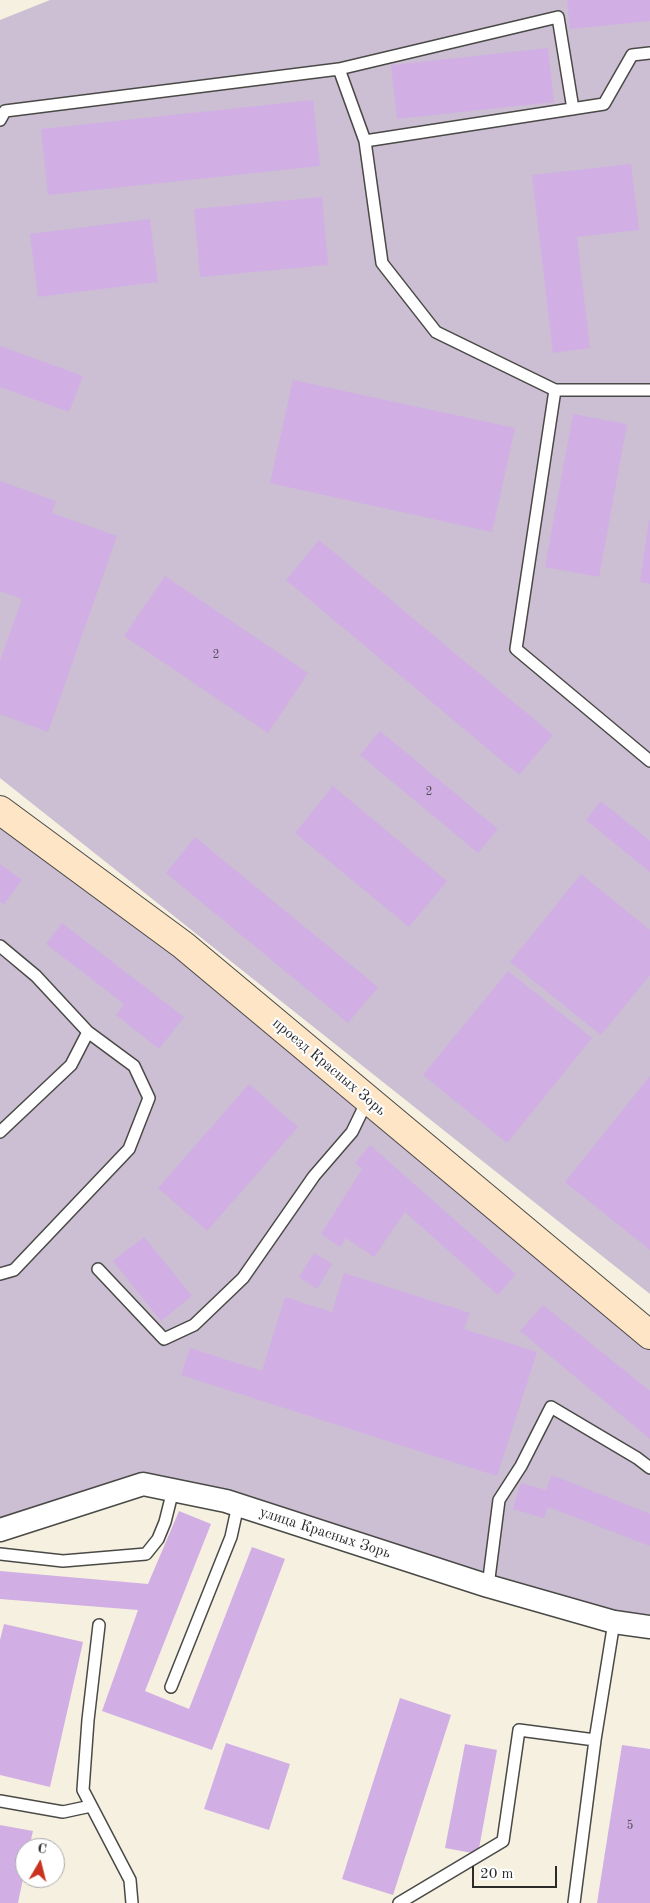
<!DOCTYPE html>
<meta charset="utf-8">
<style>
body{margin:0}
#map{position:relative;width:650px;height:1903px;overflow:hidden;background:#f5f0df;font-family:"Old Standard TT",serif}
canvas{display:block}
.north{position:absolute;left:15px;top:1838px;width:50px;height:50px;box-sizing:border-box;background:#fff;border:1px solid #aaa;border-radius:50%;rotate:8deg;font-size:14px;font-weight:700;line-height:20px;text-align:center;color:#2b2b2b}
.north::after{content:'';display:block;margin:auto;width:18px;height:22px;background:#c8321e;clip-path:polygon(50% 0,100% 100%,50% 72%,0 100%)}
.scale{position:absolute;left:472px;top:1866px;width:85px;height:22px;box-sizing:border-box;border:2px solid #2b2b2b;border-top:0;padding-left:6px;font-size:15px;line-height:18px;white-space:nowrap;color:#2b2b2b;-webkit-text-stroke:4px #fff;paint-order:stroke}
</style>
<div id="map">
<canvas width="650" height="1903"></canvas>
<div class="north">С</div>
<div class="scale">20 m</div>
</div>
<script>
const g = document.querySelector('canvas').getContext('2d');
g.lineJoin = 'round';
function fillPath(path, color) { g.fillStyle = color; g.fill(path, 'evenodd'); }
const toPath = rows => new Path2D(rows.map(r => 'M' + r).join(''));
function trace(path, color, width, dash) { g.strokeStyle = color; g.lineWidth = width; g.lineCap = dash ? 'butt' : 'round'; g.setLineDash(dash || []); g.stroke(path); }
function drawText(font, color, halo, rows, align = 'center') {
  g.font = font + ' "Old Standard TT",serif'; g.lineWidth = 4; g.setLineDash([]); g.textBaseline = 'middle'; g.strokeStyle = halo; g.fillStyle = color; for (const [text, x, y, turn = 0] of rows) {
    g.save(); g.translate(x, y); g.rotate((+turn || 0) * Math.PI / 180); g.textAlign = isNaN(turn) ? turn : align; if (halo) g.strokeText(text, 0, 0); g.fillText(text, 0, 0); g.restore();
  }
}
fillPath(toPath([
 [50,0,650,0,650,1294,0,778,0,20],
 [0,824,181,948,650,1338,650,1625,143,1481,0,1527]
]), '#ccbed3');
fillPath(toPath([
 [567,0,650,0,650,21,570,29],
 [548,48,554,102,397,119,391,65],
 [313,100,320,166,48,195,41,129],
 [631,164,639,230,577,237,590,348,553,353,532,175],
 [322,197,328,265,200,277,194,209],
 [150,219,158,282,38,297,30,234],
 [0,346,83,376,69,412,0,387],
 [293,380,515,428,492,532,270,483],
 [573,414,627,424,599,577,545,567],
 [0,481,56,501,52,513,117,536,48,732,0,714,0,661,22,599,0,591],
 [649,520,650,520,650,584,640,582],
 [319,540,553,735,519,775,286,580],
 [165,576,308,673,268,733,124,636],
 [380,731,498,829,478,853,360,755],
 [333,786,447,881,409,927,295,833],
 [601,801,650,841,650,872,586,820],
 [195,837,378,987,348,1023,166,873],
 [0,864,22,880,4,904,0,902],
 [581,874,650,930,650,975,601,1035,510,962],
 [62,923,184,1017,159,1049,116,1015,124,1004,46,944],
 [508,971,592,1038,507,1143,423,1075],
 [650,1076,650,1250,565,1182],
 [249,1084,298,1127,207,1231,158,1188],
 [370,1145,516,1274,498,1295,405,1212,374,1257,346,1238,340,1247,321,1234,362,1169,355,1163],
 [144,1237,192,1296,161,1321,113,1261],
 [314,1253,332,1264,317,1289,299,1277],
 [344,1273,470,1313,464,1329,537,1352,497,1476,181,1375,190,1348,262,1371,285,1297,332,1312],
 [543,1305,650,1391,650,1439,520,1331],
 [552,1475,650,1514,650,1546,548,1507,544,1518,513,1509,521,1483,546,1490],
 [179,1511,211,1524,145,1691,189,1709,252,1547,285,1559,212,1750,102,1711,138,1610,0,1599,0,1571,148,1584],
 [4,1624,83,1642,50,1787,0,1775,0,1640],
 [400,1698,451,1715,393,1895,342,1879],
 [226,1743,290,1764,269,1830,204,1809],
 [465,1744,497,1750,478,1854,445,1848],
 [622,1745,650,1749,650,1903,597,1903],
 [0,1825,33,1831,29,1848,25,1848,25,1869,18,1903,0,1903]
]), '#d1afe5');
const lane = toPath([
 [650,53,632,55,604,104,365,141,382,263,436,332,555,390,650,390],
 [0,120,5,111,339,69],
 [365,141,339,69,558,17,573,109],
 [555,390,516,649,650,761],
 [0,946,36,976,88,1032,71,1065,0,1132],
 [98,1269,164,1339,194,1325,243,1278,314,1176,352,1132,368,1099],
 [0,1274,14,1270,129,1149,149,1098,134,1066,88,1032],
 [0,1554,63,1561,146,1554,158,1539,165,1522,173,1490],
 [488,1586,499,1500,521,1466,551,1407,637,1458,650,1468],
 [99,1625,88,1720,83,1790,130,1880,132,1903],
 [171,1687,231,1537,238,1505],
 [0,1801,63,1812,91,1806],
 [399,1903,503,1841,519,1730,595,1740],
 [574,1903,595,1740,614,1622]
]);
const street = toPath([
 [0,1530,143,1484,226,1501,488,1586,614,1622,650,1627]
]);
const secondary = toPath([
 [0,810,183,945,650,1335]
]);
trace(lane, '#494946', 14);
trace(street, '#494946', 25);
trace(secondary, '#494946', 30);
trace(lane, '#fff', 11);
trace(street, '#fff', 22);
trace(secondary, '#fee5c5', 28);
drawText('12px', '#544c5a', null, [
 ["2",216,655],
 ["2",429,792],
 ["5",630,1826]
]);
drawText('15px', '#2b2b2b', '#fff', [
 ["проезд Красных Зорь",329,1067,40],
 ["улица Красных Зорь",325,1533,18]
]);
</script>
